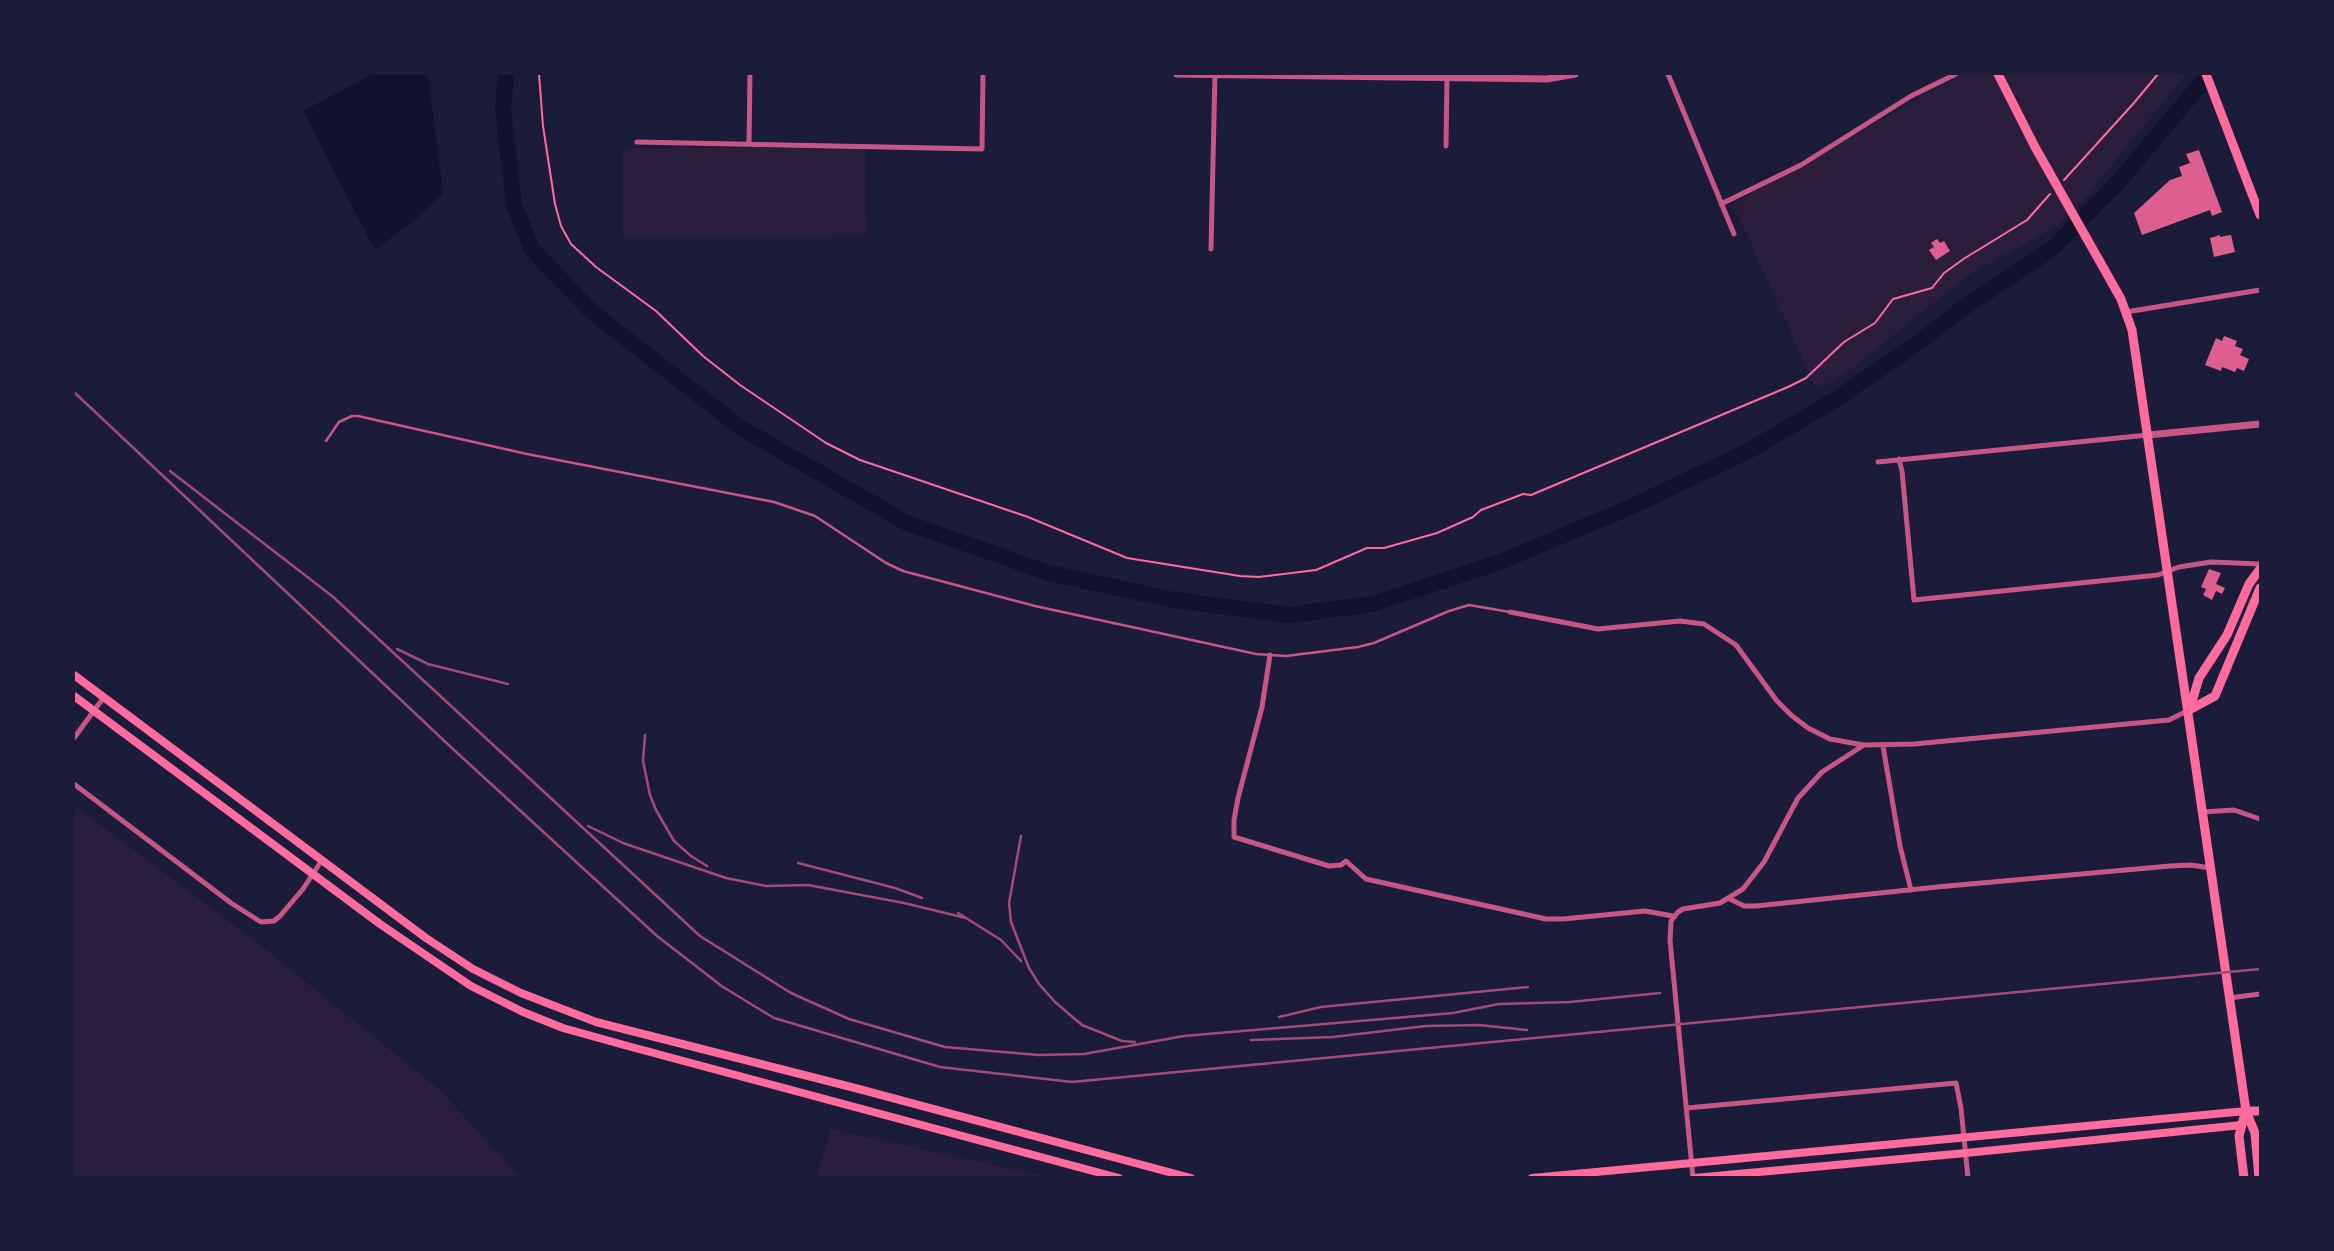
<!DOCTYPE html>
<style>
body{margin:0}
#map{position:relative;width:2334px;height:1251px;overflow:hidden;background:#1b1b3a;font-family:"Roboto Condensed",sans-serif}
canvas{display:block}
.frame{position:absolute;inset:0;border:75px solid #1b1b3a;pointer-events:none}
</style>
<div id="map">
<canvas width="2334" height="1251"></canvas>
<div class="frame"></div>
</div>
<script>
const g = document.querySelector('canvas').getContext('2d');
g.lineJoin = 'round';
function fillPath(path, color) { g.fillStyle = color; g.fill(path, 'evenodd'); }
const toPath = rows => new Path2D(rows.map(r => 'M' + r).join(''));
function trace(path, color, width, dash) { g.strokeStyle = color; g.lineWidth = width; g.lineCap = dash ? 'butt' : 'round'; g.setLineDash(dash || []); g.stroke(path); }
fillPath(toPath([
 [1962,74,2186,74,2082,202,2057,226,1967,276,1852,369,1817,391,1733,204],
 [865,147,866,236,623,237,623,148],
 [74,805,258,943,440,1090,520,1177,74,1177],
 [830,1129,1049,1177,817,1177]
]), '#2a1e3b');
fillPath(toPath([
 [373,74,428,74,443,193,414,221,375,250,303,111]
]), '#12122b');
trace(toPath([
 [506,74,503,109,514,204,532,249,592,312,741,428,907,523,1049,573,1174,600,1289,615,1372,604,1500,562,1633,506,1750,450,1836,399,1908,350,1963,308,2052,249,2122,178,2209,74]
]), '#12122b', 16);
fillPath(toPath([
 [2199,150,2222,212,2212,216,2210,210,2142,235,2134,213,2170,180,2182,176,2179,167,2190,163,2186,154],
 [2220,235,2220,237,2231,235,2235,252,2214,257,2210,238],
 [1937,239,1940,243,1944,241,1950,251,1936,260,1929,250,1934,247,1931,243],
 [2224,336,2237,341,2235,346,2243,349,2240,355,2249,359,2244,371,2237,368,2235,372,2222,367,2221,371,2205,365,2216,338,2222,341],
 [2209,569,2221,573,2216,584,2225,588,2222,594,2216,591,2212,600,2203,595,2206,589,2201,587]
]), '#dd5f8e');
trace(toPath([
 [539,74,543,126,555,204,561,226,571,244,596,267,656,311,703,356,740,385,826,443,860,460,1028,517,1127,558,1240,576,1259,577,1316,570,1367,548,1384,548,1437,533,1473,517,1481,510,1523,494,1531,495,1788,387,1806,378,1844,342,1875,323,1893,299,1932,288,1944,273,1965,258,2027,220,2050,194],
 [2064,180,2133,104,2158,74]
]), '#ff6b9d', 2);
trace(toPath([
 [326,441,339,422,352,416,358,416,527,454,774,502,815,516,886,563,903,571,1035,606,1256,654,1286,656,1358,647,1374,643,1449,611,1469,605,1510,612]
]), '#c65784', 2.5);
trace(toPath([
 [1668,74,1734,234],
 [637,142,982,149,983,74],
 [749,144,750,74],
 [1446,146,1447,78],
 [1721,204,1801,165,1911,96,1956,74],
 [1211,249,1215,74],
 [2126,312,2260,290],
 [1899,459,1902,471,1914,600,2158,575,2179,567,2211,562,2260,564],
 [1878,462,2148,435],
 [1510,612,1598,629,1680,621,1704,624,1736,645,1777,701,1791,715,1808,728,1830,739,1863,745],
 [1270,655,1262,707,1238,798,1234,820,1234,837,1329,866,1341,865,1346,861,1366,879,1546,919,1563,919,1645,911,1673,916],
 [74,738,104,697],
 [1883,746,1900,846,1911,890],
 [74,784,231,903,261,922,274,921,280,916,303,889,322,860],
 [2202,812,2234,810,2260,819],
 [1730,899,1744,906,1756,906,1937,887,2170,866,2191,865,2210,868],
 [2229,998,2260,994],
 [1687,1108,1956,1083,1961,1108,1968,1178],
 [1693,1178,1670,940,1671,921,1678,912,1683,909,1720,903,1743,889,1764,862,1798,798,1822,772,1864,745,1914,744,2169,720,2189,710]
]), '#c65784', 5);
trace(toPath([
 [1177,74,1547,79,1575,74],
 [2148,435,2260,424]
]), '#c65784', 7);
trace(toPath([
 [74,675,426,938,473,969,521,993,596,1022,855,1088,1191,1178],
 [74,696,380,924,471,986,523,1012,563,1028,624,1045,1119,1178],
 [1532,1178,2246,1111],
 [1694,1178,1966,1153,2242,1125]
]), '#ff6b9d', 8);
trace(toPath([
 [1998,74,2035,147,2121,299,2132,330,2246,1111,2255,1133,2259,1178],
 [2206,74,2260,215],
 [2191,705,2199,678,2227,635,2249,584,2260,569],
 [2189,710,2215,696,2260,588],
 [2246,1111,2260,1111],
 [2244,1178,2239,1136,2245,1113]
]), '#ff6b9d', 9);
trace(toPath([
 [74,392,454,750,657,936,723,987,774,1018,940,1067,1072,1082,2260,969],
 [170,471,332,596,700,936,791,993,849,1019,945,1047,1038,1055,1084,1054,1184,1036,1453,1013,1499,1004,1570,1002,1660,993],
 [397,649,428,664,508,684],
 [645,735,643,761,650,795,656,810,674,841,691,856,707,866],
 [588,826,623,843,726,878,766,886,808,885,904,903,966,918],
 [1021,836,1009,903,1011,922,1029,968,1039,984,1055,1002,1082,1025,1122,1041,1135,1042],
 [798,863,895,888,922,898],
 [958,913,1001,940,1021,961],
 [1279,1017,1321,1007,1528,987],
 [1251,1040,1333,1037,1426,1026,1479,1025,1527,1030]
]), '#a44b75', 2.5);
</script>
